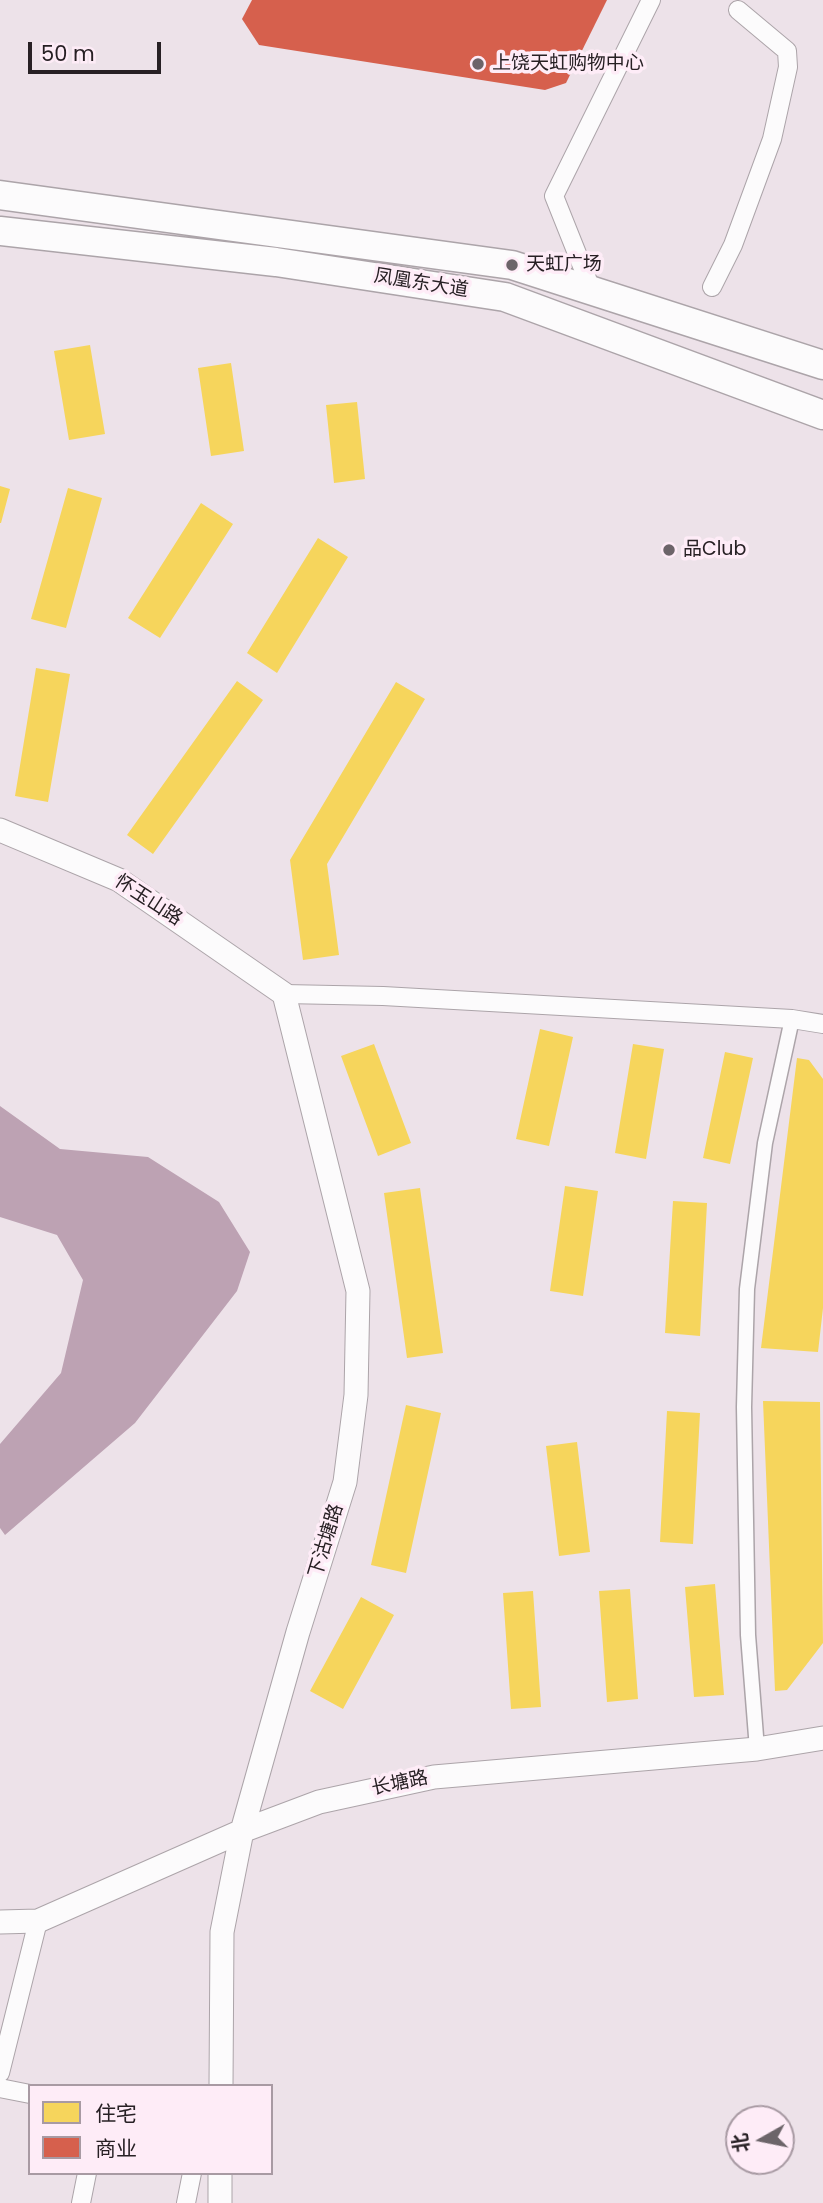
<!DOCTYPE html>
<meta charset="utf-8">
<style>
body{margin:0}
#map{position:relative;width:823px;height:2203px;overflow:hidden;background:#ede2e9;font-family:Poppins,"Noto Sans SC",sans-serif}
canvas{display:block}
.legend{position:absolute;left:28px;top:2084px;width:245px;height:91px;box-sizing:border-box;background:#feecf7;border:2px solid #a89aa3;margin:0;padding:9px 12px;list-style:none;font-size:21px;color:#272024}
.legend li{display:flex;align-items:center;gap:14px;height:35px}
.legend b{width:35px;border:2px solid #a89aa3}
.north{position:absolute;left:725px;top:2105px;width:70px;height:70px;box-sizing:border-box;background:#feecf7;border:2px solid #a89aa3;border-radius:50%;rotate:261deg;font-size:19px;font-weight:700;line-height:28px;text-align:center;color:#272024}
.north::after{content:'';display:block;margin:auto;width:24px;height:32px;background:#6c6469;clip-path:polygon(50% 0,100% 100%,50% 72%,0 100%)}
.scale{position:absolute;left:28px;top:42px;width:133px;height:32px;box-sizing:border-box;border:4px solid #272024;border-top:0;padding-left:9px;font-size:21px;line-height:24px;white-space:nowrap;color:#272024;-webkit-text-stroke:5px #feecf7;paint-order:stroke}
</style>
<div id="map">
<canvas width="823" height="2203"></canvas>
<ul class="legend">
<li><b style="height:19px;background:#f6d55c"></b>住宅</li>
<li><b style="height:19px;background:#d6604d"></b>商业</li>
</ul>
<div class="north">北</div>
<div class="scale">50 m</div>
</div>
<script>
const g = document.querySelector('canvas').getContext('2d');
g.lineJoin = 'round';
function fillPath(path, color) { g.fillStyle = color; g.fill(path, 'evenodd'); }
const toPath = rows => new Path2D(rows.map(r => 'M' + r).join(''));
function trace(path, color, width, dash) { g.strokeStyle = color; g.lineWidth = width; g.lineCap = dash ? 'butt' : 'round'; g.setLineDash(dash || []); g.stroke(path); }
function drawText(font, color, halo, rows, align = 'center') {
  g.font = font + ' Poppins,"Noto Sans SC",sans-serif'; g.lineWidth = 7; g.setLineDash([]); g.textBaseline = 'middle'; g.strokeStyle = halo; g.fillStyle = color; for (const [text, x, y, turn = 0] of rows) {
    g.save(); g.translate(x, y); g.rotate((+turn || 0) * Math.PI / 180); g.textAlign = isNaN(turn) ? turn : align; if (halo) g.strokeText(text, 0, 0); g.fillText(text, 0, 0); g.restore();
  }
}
fillPath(toPath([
 [0,1106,60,1149,148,1157,219,1202,250,1252,237,1291,135,1423,5,1535,0,1528,0,1444,61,1373,83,1280,57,1235,0,1217]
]), '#bda2b3');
fillPath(toPath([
 [90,345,105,434,69,440,54,351],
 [231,363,244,451,211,456,198,368],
 [357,402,365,479,334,483,326,405],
 [0,486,10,489,1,523,0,523],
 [68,488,102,498,66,628,31,619],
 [201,503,233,524,160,638,128,618],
 [318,538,348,557,277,673,247,653],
 [36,668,70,674,48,802,15,796],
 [237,681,263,700,153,854,127,835],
 [396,682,425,699,327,864,339,955,303,960,290,860],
 [540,1029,573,1037,549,1146,516,1139],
 [374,1044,411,1143,378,1156,341,1056],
 [633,1044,664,1049,646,1159,615,1153],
 [725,1052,753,1058,730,1164,703,1158],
 [797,1058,809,1060,823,1079,823,1308,818,1352,761,1348],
 [565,1186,598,1191,583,1296,550,1291],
 [420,1188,443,1353,407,1358,384,1193],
 [673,1201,707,1203,700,1336,665,1333],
 [763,1401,820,1402,823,1643,787,1690,775,1691],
 [406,1405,441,1413,406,1573,371,1565],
 [667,1411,700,1413,693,1544,660,1542],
 [577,1442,590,1552,559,1556,546,1446],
 [715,1584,724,1695,694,1697,685,1587],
 [630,1589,638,1699,607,1702,599,1591],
 [533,1591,541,1707,511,1709,503,1593],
 [361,1597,394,1615,343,1709,310,1691]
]), '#f6d55c');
fillPath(toPath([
 [252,0,607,0,566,83,545,90,259,45,242,19]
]), '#d6604d');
const pedestrian = toPath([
 [757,1749,748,1635,744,1407,747,1289,765,1143,792,1019]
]);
const minor = toPath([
 [712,287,733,245,772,139,788,67,787,51,738,10],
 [592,291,554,196,651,0],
 [284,994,383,996,792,1019,823,1024],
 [0,2073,38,1921],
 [0,2088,30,2094],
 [81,2203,87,2173],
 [186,2203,192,2173]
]);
const tertiary = toPath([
 [0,830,119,880,284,994,358,1291,356,1395,345,1482,298,1632,242,1831,222,1932,221,2086],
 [0,1922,38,1921,242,1831,319,1802,434,1777,757,1749,823,1738],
 [220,2173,220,2203]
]);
const primary = toPath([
 [0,195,512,265,823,365],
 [0,231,276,262,505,297,823,415]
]);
trace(pedestrian, '#aca4a9', 17);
trace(minor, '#aca4a9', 20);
trace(tertiary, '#aca4a9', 25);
trace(primary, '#aca4a9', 31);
trace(pedestrian, '#fcfbfc', 14);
trace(minor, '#fcfbfc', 18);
trace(tertiary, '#fcfbfc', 23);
trace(primary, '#fcfbfc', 28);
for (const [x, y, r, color] of [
 [478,64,7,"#6c6469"],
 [512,265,7,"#6c6469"],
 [669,550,7,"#6c6469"]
]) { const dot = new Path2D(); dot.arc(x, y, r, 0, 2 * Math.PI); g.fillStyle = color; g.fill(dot); trace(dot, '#feecf7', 2.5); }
drawText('19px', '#272024', '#feecf7', [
 ["上饶天虹购物中心",492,64],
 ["天虹广场",526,265],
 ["品Club",683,550]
], 'left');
drawText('19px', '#272024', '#feecf7', [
 ["凤凰东大道",421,284,9],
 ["怀玉山路",148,901,33],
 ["下沽塘路",327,1541,-73],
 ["长塘路",400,1784,-12]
]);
</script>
